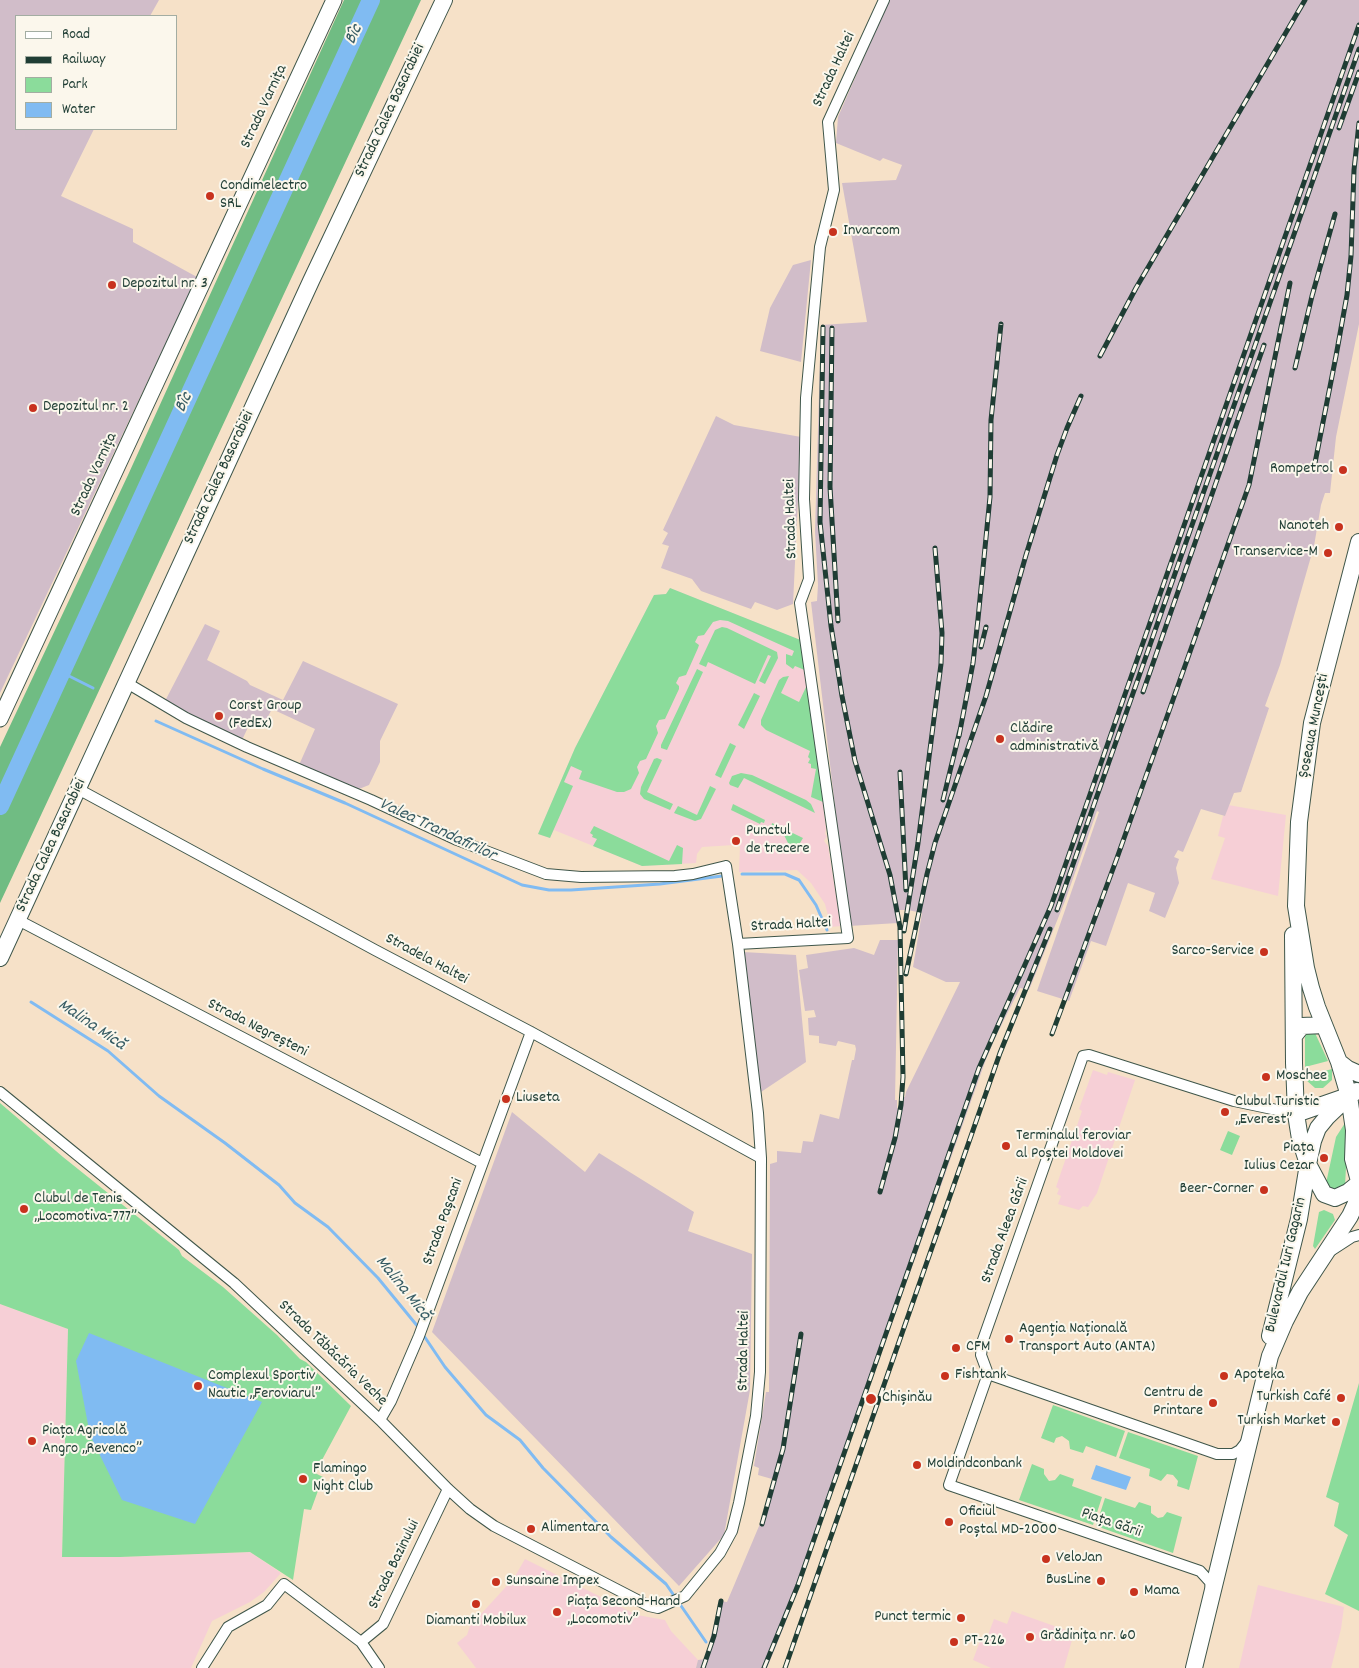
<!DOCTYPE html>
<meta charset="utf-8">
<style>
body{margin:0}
#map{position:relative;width:1359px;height:1668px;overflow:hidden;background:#f6e1c8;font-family:Dekko,sans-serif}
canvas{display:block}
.legend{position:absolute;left:15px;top:15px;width:162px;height:115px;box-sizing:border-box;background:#fbf7ec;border:1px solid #a3ada2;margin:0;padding:6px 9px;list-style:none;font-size:15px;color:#1f3d34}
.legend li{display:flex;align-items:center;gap:10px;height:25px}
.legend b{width:25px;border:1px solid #a3ada2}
</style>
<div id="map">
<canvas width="1359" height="1668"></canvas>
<ul class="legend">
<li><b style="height:6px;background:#fff"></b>Road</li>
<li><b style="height:6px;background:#1f3d34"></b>Railway</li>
<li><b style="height:14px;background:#8bdc9b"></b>Park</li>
<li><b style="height:14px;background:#80bbf2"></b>Water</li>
</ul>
</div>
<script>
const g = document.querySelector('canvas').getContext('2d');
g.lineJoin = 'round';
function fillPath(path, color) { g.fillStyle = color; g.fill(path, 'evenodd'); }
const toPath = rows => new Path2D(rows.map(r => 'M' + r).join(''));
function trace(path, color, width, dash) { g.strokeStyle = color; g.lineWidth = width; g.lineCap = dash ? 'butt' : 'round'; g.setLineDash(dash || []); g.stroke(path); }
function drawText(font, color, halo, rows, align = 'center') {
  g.font = font + ' Dekko,sans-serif'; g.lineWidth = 4; g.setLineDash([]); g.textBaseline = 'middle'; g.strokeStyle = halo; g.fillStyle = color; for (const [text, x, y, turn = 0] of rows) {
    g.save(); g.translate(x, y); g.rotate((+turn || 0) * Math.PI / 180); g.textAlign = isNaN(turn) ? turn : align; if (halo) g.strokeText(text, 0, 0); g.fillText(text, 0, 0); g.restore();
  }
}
fillPath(toPath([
 [670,588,803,641,826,828,825,834,827,836,824,841,828,846,841,926,831,927,825,904,811,883,797,870,739,872,740,846,735,846,734,845,702,847,697,854,696,863,642,866,554,830,550,838,538,834,575,748,654,595,666,594],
 [1228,805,1286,815,1278,896,1211,879,1225,838,1218,836,1223,816,1225,816],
 [1093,1070,1107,1075,1108,1072,1135,1080,1097,1193,1088,1207,1083,1206,1079,1210,1058,1204,1061,1196,1057,1194,1059,1189,1056,1187,1082,1111,1079,1109],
 [0,1304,68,1329,62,1557,120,1557,250,1552,281,1573,264,1592,250,1602,212,1621,191,1668,0,1668],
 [525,1559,637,1615,665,1620,671,1631,698,1660,696,1668,476,1668,457,1643,467,1635,470,1626,514,1578],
 [1258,1585,1344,1607,1341,1629,1331,1668,1239,1668],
 [1012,1611,1074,1633,1064,1668,991,1668,973,1660,980,1641,985,1643,994,1619,1007,1624]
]), '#f6cfd6');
fillPath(toPath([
 [0,0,159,0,150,16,16,16,16,129,94,129,61,196,133,229,133,242,197,277,0,693],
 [889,0,1359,0,1359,324,1336,437,1330,493,1325,493,1321,505,1314,546,1280,665,1265,706,1269,708,1241,792,1234,793,1225,816,1201,809,1183,852,1178,850,1174,857,1179,859,1176,868,1179,883,1165,918,1149,911,1155,893,1128,883,1106,946,1091,941,1069,1001,1037,991,1099,812,1097,811,1065,901,1029,990,1020,988,995,1038,985,1062,785,1624,767,1668,696,1668,698,1660,705,1659,720,1601,727,1602,762,1519,772,1479,758,1475,759,1468,754,1466,766,1392,769,1392,770,1164,777,1162,777,1151,801,1153,803,1141,813,1142,820,1114,839,1119,852,1060,854,1060,856,1049,855,1045,838,1041,836,1046,819,1043,819,1036,809,1035,808,1018,816,1017,814,1010,805,1011,799,970,808,968,806,955,854,948,874,955,880,940,898,940,895,1100,897,1100,897,1109,903,1097,905,1097,906,1092,960,982,946,982,913,967,922,913,908,910,898,910,898,923,849,926,811,602,817,601,818,585,815,531,821,325,867,322,842,183,896,180,902,165,883,158,880,161,836,143,838,117],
 [811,260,801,362,760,351,770,308,793,265],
 [716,416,734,425,801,437,793,604,777,610,755,602,751,609,701,591,692,579,661,568,669,546,662,544,668,533,663,530],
 [205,624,220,631,207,660,247,681,250,685,283,700,303,661,398,704,380,741,380,762,369,785,359,789,342,784,299,765,315,729,272,709,265,722,253,717,242,740,164,703],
 [743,952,796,955,806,1062,761,1092],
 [512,1112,585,1172,599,1153,694,1212,688,1231,752,1254,750,1390,724,1535,679,1586,432,1332]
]), '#d1bdc9');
fillPath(toPath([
 [670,588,803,641,807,671,795,666,793,669,786,664,786,654,792,656,794,651,728,621,720,620,713,622,704,635,698,636,695,642,699,645,698,648,686,675,679,677,676,683,679,686,679,689,665,719,659,720,656,726,658,733,646,759,640,761,637,767,639,773,631,789,624,792,617,792,579,779,582,771,571,766,564,782,573,786,550,838,538,834,575,748,654,595,666,594],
 [722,627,727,628,777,652,778,658,765,684,759,681,771,656,768,655,755,684,708,662,706,667,699,664,715,630],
 [697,669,703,672,667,750,661,748,661,745],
 [789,676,781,693,799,702,807,685,808,686,823,802,811,797,816,769,811,768,811,764,808,763,810,759,808,757,810,751,766,730,761,725,761,720,779,680,783,677],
 [754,693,760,696,744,729,738,725],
 [730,743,736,746,721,778,715,775],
 [657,758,662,760,647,792,673,804,670,810,644,799,640,794,641,787,654,759],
 [741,773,752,775,806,800,811,804,815,813,744,778,738,788,730,785,729,783,732,776],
 [710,786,716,789,701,819,695,821,674,813,678,806,697,815],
 [733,804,765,820,764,823,761,822,760,824,731,810],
 [772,823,803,838,800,843,796,846,788,843,784,835,771,829],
 [594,826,669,861,677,845,683,848,682,864,642,866,593,846,597,839,592,837,593,835,590,833],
 [1307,1032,1315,1033,1328,1061,1305,1067,1305,1037],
 [1332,1069,1332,1080,1323,1088,1315,1088,1306,1080,1306,1076],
 [0,1103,63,1157,179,1250,182,1256,223,1287,277,1335,300,1359,306,1362,351,1406,315,1473,323,1477,311,1510,304,1509,293,1580,250,1552,120,1557,62,1557,68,1329,0,1304],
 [1345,1123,1348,1130,1345,1186,1341,1191,1325,1188,1336,1137],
 [1228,1131,1240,1136,1232,1155,1220,1150],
 [1324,1210,1333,1214,1335,1220,1315,1249,1313,1246,1319,1212],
 [1359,1383,1359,1611,1325,1594,1348,1535,1334,1526,1339,1503,1326,1497],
 [1053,1405,1125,1431,1116,1457,1086,1446,1083,1453,1070,1449,1069,1441,1062,1436,1056,1438,1054,1443,1041,1438],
 [1128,1432,1198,1456,1189,1490,1177,1486,1178,1481,1173,1475,1167,1474,1161,1481,1149,1476,1150,1469,1119,1458],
 [1032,1464,1044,1469,1044,1474,1049,1481,1055,1480,1060,1474,1074,1479,1072,1486,1102,1497,1093,1525,1019,1500],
 [1105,1498,1135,1508,1139,1502,1151,1506,1151,1513,1158,1518,1163,1517,1167,1512,1182,1517,1173,1553,1096,1526]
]), '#8bdc9b');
fillPath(toPath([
 [344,0,421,0,0,903,0,747,128,475]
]), '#70bc83');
fillPath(toPath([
 [89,1333,262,1402,195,1524,122,1500,90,1435,76,1361],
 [1096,1465,1131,1477,1126,1490,1091,1479]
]), '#80bbf2');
trace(toPath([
 [61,672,93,688],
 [156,721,263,769,345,803,522,885,549,890,571,890,660,884,722,876],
 [742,874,785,874,799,880,816,905,827,930],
 [31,1002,108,1051,159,1096,225,1143,279,1185,295,1203,328,1227,378,1278,419,1328],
 [422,1333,445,1367,486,1415,520,1440,543,1468,611,1537,666,1584,706,1642]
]), '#80bbf2', 3);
trace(toPath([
 [0,806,371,0]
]), '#80bbf2', 18);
const street = toPath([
 [78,789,375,950,531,1032,761,1158],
 [18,920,482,1163],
 [738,944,848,938,800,603,809,579,804,499,806,398,820,247,834,190,828,122,884,0],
 [0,1092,234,1283,380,1420,448,1489,470,1509,494,1526,649,1606,658,1608,685,1596,720,1553,732,1531,739,1503,756,1416,760,1372,761,1158,758,1113,738,944,726,866,693,874,675,876,581,877,546,874,457,840,371,800,247,747,186,718,127,683],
 [1332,1250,1352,1237,1359,1235],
 [988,1374,1217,1454,1233,1454,1240,1450,1247,1441],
 [380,1420,391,1401,419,1336,531,1032],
 [1211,1590,1210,1582,1200,1571,949,1485,988,1374,981,1355,983,1340,1083,1056,1089,1055,1234,1101,1296,1114],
 [361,1642,383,1624,448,1489],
 [202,1668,228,1627,267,1605,284,1584,361,1642,379,1668]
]);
const secondary = toPath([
 [0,719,334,0]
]);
const primary = toPath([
 [1359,542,1312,723,1299,822,1296,906,1306,968,1311,988,1317,1007,1339,1062,1349,1096,1354,1130,1353,1159,1359,1181],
 [1293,935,1294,1063,1296,1114,1300,1139,1308,1164,1324,1194,1335,1198,1348,1192,1359,1183],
 [0,958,311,281,444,0],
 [1294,1036,1302,1026,1324,1025],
 [1339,1062,1348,1069,1359,1074],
 [1296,1114,1342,1098],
 [1270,1336,1299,1219,1308,1164,1313,1141,1318,1128,1327,1117,1349,1096,1357,1091],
 [1194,1668,1270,1356,1285,1321,1300,1292,1350,1216,1356,1203,1359,1187]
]);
trace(street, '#3f564a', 12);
trace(secondary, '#3f564a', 17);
trace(primary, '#3f564a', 18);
trace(street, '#fff', 10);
trace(secondary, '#fff', 15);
trace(primary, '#fff', 16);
const rail = toPath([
 [1339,128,1359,72],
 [823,327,820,522,831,626,842,696,855,761,890,875,900,927,903,1077,901,1105,895,1138,880,1192],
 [832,328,830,487,838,621],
 [1100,356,1136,288,1305,0],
 [1295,368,1312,296,1335,214],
 [1314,468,1336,356,1347,295,1351,256,1354,170,1359,123],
 [981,647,986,627],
 [1143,692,1264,345],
 [959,736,973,663,978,619,990,497,991,420,1001,324],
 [900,772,906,890],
 [943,800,960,730],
 [1057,910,1359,49],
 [904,931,918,843,941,664,942,633,935,548],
 [906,974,927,874,935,843,986,696,1026,555,1057,455,1067,428,1081,396],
 [1052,1034,1117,858,1249,485,1290,283],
 [762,1524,783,1449,801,1334],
 [703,1668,714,1636,721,1601],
 [764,1668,798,1585,979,1068,1051,906,1359,25],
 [785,1668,1000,1053,1050,929]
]);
trace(rail, '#1f3d34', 5);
trace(rail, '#fbf7ec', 3, [9]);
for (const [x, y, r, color] of [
 [210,196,5,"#c8321e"],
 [833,232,5,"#c8321e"],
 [112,285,5,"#c8321e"],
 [33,408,5,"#c8321e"],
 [1343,470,5,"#c8321e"],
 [1339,527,5,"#c8321e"],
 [1328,553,5,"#c8321e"],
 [219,716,5,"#c8321e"],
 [1000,739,5,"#c8321e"],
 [736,841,5,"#c8321e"],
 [1264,952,5,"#c8321e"],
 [1266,1077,5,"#c8321e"],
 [506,1099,5,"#c8321e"],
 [1225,1112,5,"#c8321e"],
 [1006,1146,5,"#c8321e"],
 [1324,1158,5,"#c8321e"],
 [1264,1190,5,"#c8321e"],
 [24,1209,5,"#c8321e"],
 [1009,1339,5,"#c8321e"],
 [956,1348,5,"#c8321e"],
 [945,1376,5,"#c8321e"],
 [1224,1376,5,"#c8321e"],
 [198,1386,5,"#c8321e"],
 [1341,1398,5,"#c8321e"],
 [871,1399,6,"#c8321e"],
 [1213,1403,5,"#c8321e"],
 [1336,1422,5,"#c8321e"],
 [32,1441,5,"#c8321e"],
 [917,1465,5,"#c8321e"],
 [303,1479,5,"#c8321e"],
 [949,1522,5,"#c8321e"],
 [531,1529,5,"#c8321e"],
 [1046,1559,5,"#c8321e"],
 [1101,1581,5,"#c8321e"],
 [496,1582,5,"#c8321e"],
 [1134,1592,5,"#c8321e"],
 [476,1604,5,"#c8321e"],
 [557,1612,5,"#c8321e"],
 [961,1618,5,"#c8321e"],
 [1030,1637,5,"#c8321e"],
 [954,1642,5,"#c8321e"]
]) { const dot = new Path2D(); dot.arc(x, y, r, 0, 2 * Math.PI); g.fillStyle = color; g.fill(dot); trace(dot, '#fbf7ec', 2); }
drawText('16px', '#1f3d34', '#fbf7ec', [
 ["Strada Haltei",835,70,-65],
 ["Strada Varnița",265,107,-65],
 ["Strada Calea Basarabiei",391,111,-65],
 ["Strada Varnița",95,475,-65],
 ["Strada Calea Basarabiei",220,478,-65],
 ["Strada Haltei",792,519,-92],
 ["Șoseaua Muncești",1315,726,-79],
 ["Strada Calea Basarabiei",52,846,-65],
 ["Strada Haltei",791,926,-3],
 ["Stradela Haltei",426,960,28],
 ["Strada Negreșteni",257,1029,27],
 ["Strada Pașcani",444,1222,-70],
 ["Strada Aleea Gării",1006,1231,-70],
 ["Bulevardul Iuri Gagarin",1287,1265,-77],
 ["Strada Haltei",745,1351,-89],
 ["Strada Tăbăcăria Veche",332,1354,44],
 ["Piața Gării",1111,1524,19],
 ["Strada Bazinului",395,1565,-64]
]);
drawText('16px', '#1f3d34', '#fbf7ec', [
 ["Condimelectro",220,187],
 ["SRL",220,205],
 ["Invarcom",843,232],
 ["Depozitul nr. 3",122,285],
 ["Depozitul nr. 2",43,408],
 ["Rompetrol",1333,470,"right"],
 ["Nanoteh",1329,527,"right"],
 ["Transervice-M",1318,553,"right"],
 ["Corst Group",229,707],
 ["(FedEx)",229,725],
 ["Clădire",1010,730],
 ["administrativă",1010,748],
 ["Punctul",746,832],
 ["de trecere",746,850],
 ["Sarco-Service",1254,952,"right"],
 ["Moschee",1276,1077],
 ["Liuseta",516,1099],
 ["Clubul Turistic",1235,1103],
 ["„Everest”",1235,1121],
 ["Terminalul feroviar",1016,1137],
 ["al Poștei Moldovei",1016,1155],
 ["Piața",1314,1149,"right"],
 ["Iulius Cezar",1314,1167,"right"],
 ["Beer-Corner",1254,1190,"right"],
 ["Clubul de Tenis",34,1200],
 ["„Locomotiva-777”",34,1218],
 ["Agenția Națională",1019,1330],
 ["Transport Auto (ANTA)",1019,1348],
 ["CFM",966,1348],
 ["Fishtank",955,1376],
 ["Apoteka",1234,1376],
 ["Complexul Sportiv",208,1377],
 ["Nautic „Feroviarul”",208,1395],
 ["Centru de",1203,1394,"right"],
 ["Printare",1203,1412,"right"],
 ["Turkish Café",1331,1398,"right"],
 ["Chișinău",882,1399],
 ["Turkish Market",1326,1422,"right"],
 ["Piața Agricolă",42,1432],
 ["Angro „Revenco”",42,1450],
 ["Moldindconbank",927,1465],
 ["Flamingo",313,1470],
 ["Night Club",313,1488],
 ["Oficiul",959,1513],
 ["Poștal MD-2000",959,1531],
 ["Alimentara",541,1529],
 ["VeloJan",1056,1559],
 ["BusLine",1091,1581,"right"],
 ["Sunsaine Impex",506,1582],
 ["Mama",1144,1592],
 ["Piața Second-Hand",567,1603],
 ["„Locomotiv”",567,1621],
 ["Punct termic",951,1618,"right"],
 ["Diamanti Mobilux",476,1622,"center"],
 ["Grădinița nr. 60",1040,1637],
 ["PT-226",964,1642]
], 'left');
drawText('italic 18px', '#375c64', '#fbf7ec', [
 ["Bîc",355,35,-65],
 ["Bîc",185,403,-65],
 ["Valea Trandafirilor",437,831,25],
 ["Malina Mică",91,1026,34],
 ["Malina Mică",402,1289,51]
]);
</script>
